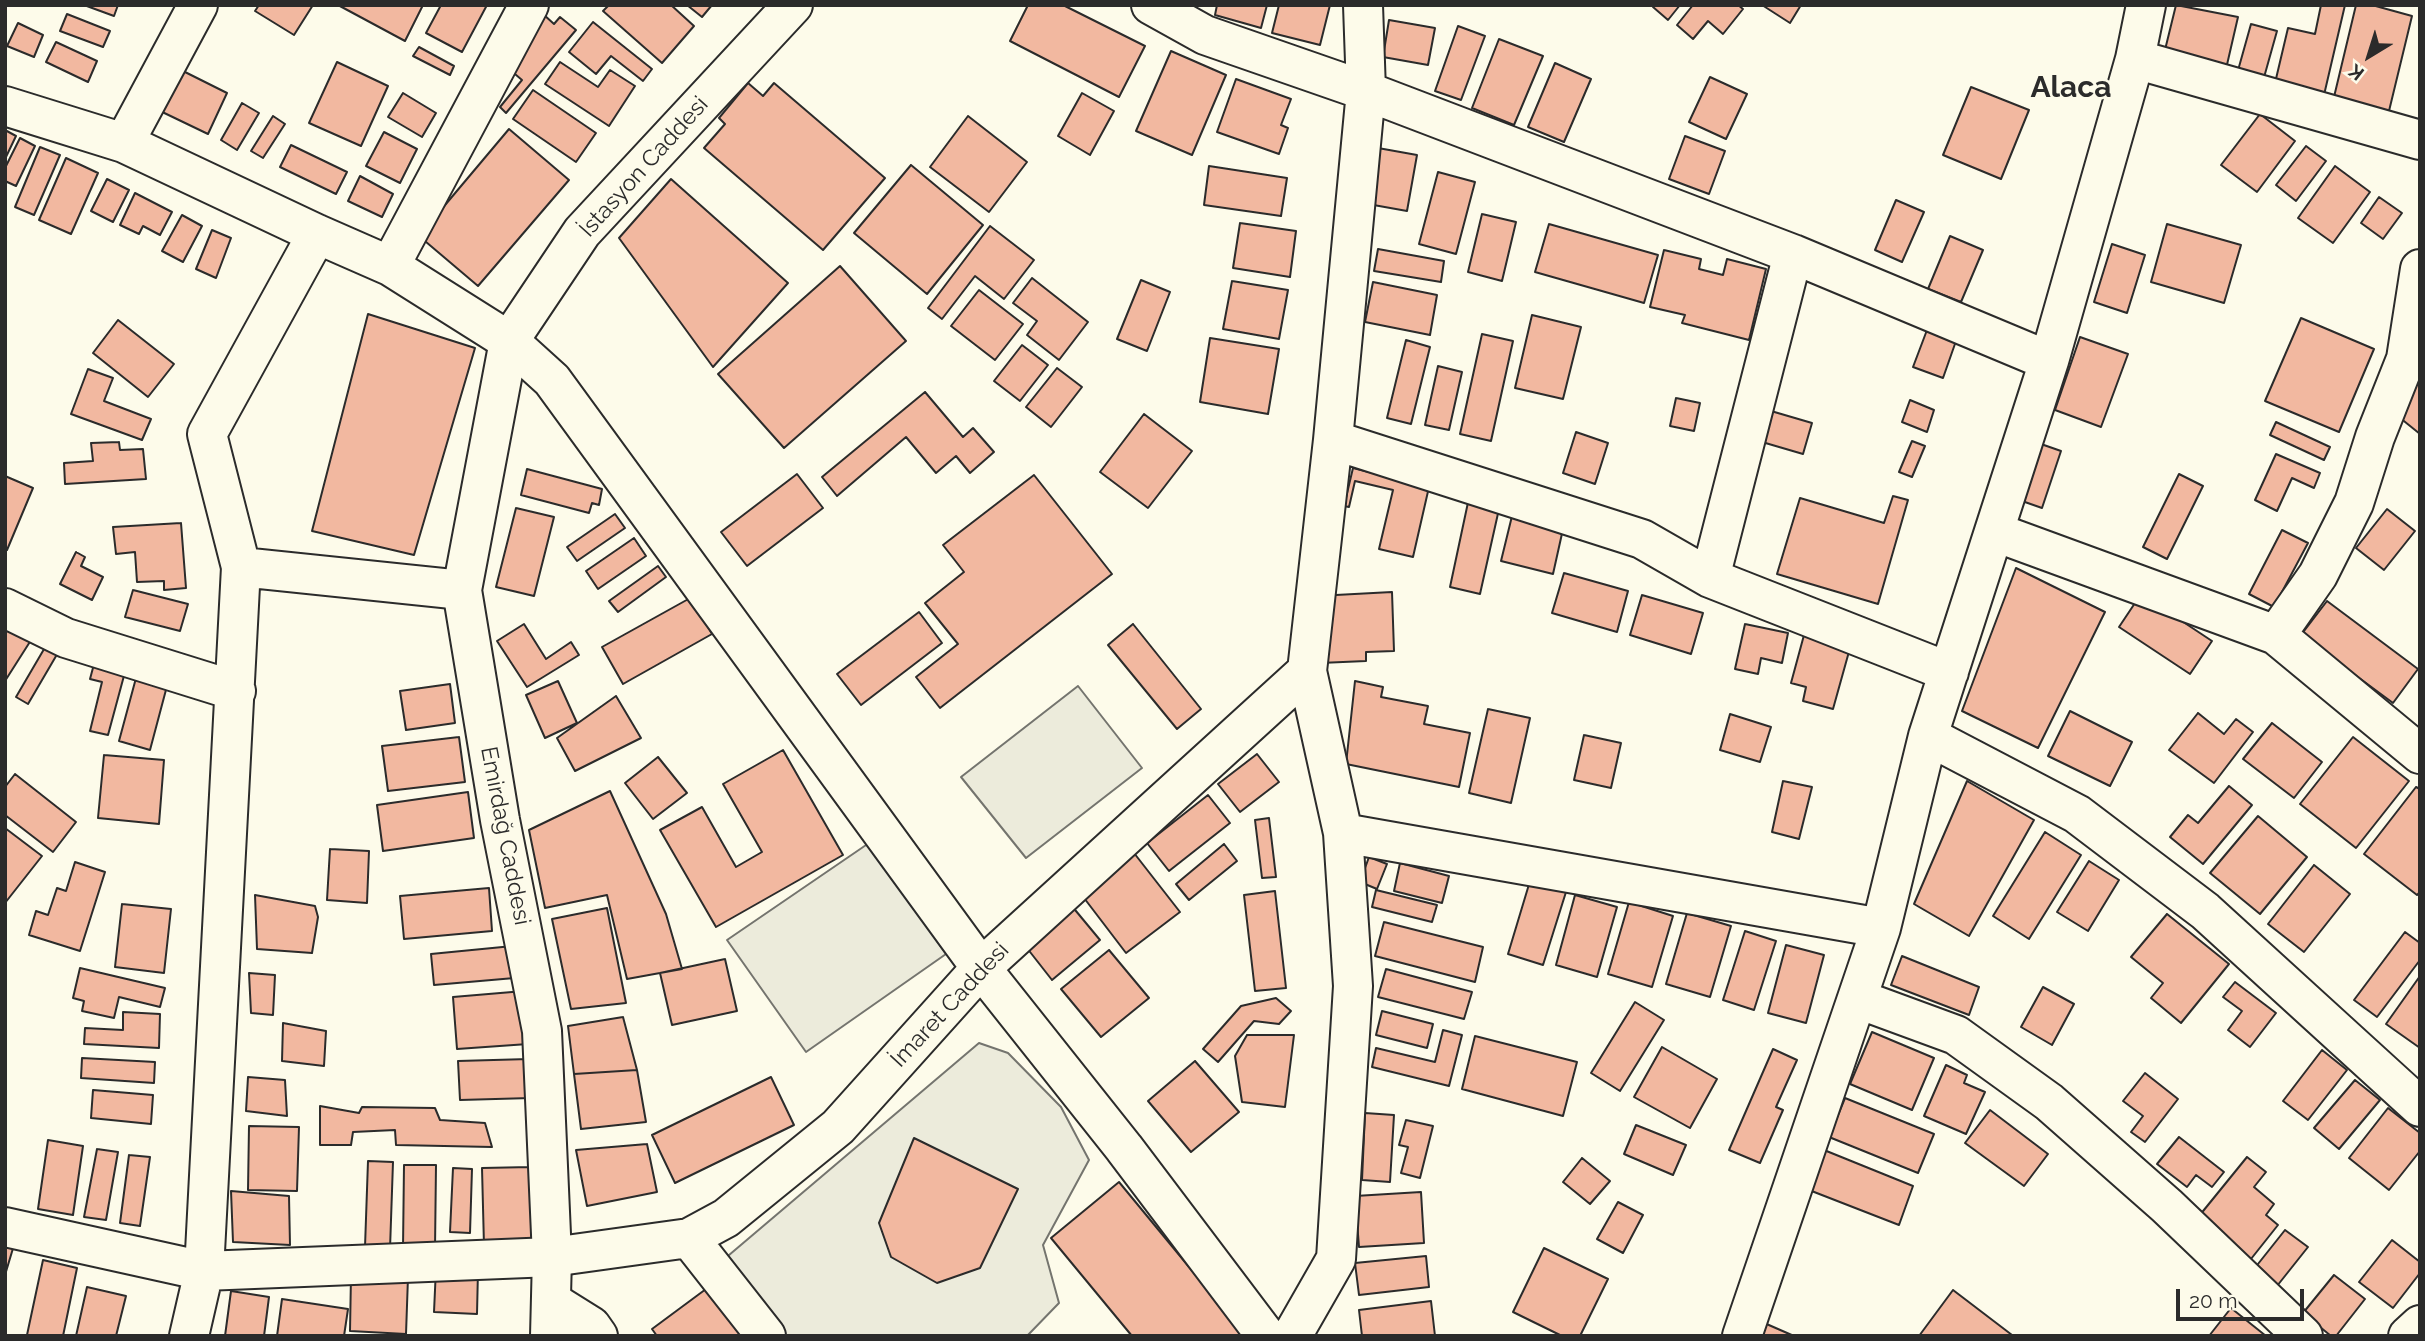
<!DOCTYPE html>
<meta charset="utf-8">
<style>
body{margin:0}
#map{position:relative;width:2425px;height:1341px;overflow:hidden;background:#fdfbea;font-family:Raleway,sans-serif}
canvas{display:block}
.frame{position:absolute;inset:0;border:7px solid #2b2b2b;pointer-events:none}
.north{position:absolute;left:2334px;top:21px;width:70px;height:70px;-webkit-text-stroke:5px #fdfbea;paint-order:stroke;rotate:218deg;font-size:19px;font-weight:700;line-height:28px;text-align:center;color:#2b2b2b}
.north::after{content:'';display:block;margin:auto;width:24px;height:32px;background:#2b2b2b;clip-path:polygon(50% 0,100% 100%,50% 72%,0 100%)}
.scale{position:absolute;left:2176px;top:1289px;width:128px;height:32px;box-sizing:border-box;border:4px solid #2b2b2b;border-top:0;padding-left:9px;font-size:21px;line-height:24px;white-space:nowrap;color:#2b2b2b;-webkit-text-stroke:5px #fdfbea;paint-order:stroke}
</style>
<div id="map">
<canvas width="2425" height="1341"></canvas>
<div class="frame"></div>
<div class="north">K</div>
<div class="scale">20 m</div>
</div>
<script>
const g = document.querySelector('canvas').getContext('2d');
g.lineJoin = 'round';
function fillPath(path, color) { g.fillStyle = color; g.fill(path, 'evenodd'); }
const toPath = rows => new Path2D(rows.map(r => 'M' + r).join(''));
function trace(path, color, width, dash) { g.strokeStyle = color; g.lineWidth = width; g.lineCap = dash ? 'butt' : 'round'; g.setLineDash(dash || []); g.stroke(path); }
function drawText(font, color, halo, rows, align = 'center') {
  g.font = font + ' Raleway,sans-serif'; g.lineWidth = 5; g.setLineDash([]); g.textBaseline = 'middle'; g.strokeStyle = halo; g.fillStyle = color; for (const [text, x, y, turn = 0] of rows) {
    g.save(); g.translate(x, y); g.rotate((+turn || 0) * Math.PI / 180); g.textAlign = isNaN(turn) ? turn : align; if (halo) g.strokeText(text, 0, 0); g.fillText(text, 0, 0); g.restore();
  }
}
const green = toPath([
 [1078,686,1142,768,1026,858,961,777,1078,686],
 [869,843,946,954,806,1052,727,940,869,843],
 [979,1043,1008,1053,1061,1107,1089,1160,1043,1245,1059,1303,1027,1336,780,1336,722,1261,979,1043]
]);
fillPath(green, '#ecebdb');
trace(green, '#74746e', 2);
const building = toPath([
 [84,5,118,5,114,16,84,5],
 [259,5,313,5,294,35,255,11,259,5],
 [338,5,423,5,405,41,338,5],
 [441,5,487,5,462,52,426,33,441,5],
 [609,5,671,5,694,26,662,63,603,11,609,5],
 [687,5,712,5,702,17,687,5],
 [1028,5,1063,5,1145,46,1119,97,1010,41,1028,5],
 [1217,5,1267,5,1261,28,1215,15,1217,5],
 [1279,5,1330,5,1320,45,1272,33,1279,5],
 [1655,5,1680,5,1668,20,1653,7,1655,5],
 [1693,5,1738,5,1743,9,1723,34,1708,21,1693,39,1677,25,1693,5],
 [1762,5,1801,5,1790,23,1762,5],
 [2176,5,2238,17,2226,69,2164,54,2176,5],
 [2321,5,2345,5,2324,95,2275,83,2288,28,2315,34,2321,5],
 [2356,5,2372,5,2412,16,2389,111,2334,97,2356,5],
 [67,14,110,31,103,47,60,31,67,14],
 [543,14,554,24,560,17,576,30,506,113,500,107,522,80,502,63,543,14],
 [1389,20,1435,28,1428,65,1383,57,1389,20],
 [593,22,652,69,643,81,611,56,596,74,569,52,593,22],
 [18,23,43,35,34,57,7,46,18,23],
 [2251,24,2277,31,2263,81,2237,74,2251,24],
 [1458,26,1485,36,1461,100,1435,91,1458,26],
 [1499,39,1543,56,1514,125,1472,108,1499,39],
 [56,42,97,61,88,82,46,62,56,42],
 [419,47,454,66,450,75,413,56,419,47],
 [1171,51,1226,75,1192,155,1136,131,1171,51],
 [337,62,388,86,361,146,309,123,337,62],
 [560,62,598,87,610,70,635,86,609,126,545,84,560,62],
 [1555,63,1591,79,1564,142,1528,127,1555,63],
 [177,68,227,93,208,134,156,109,177,68],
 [1710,77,1747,94,1726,139,1689,122,1710,77],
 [1236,79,1291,99,1281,125,1288,128,1279,154,1217,132,1236,79],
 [748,83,763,96,774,83,885,178,823,250,704,148,725,124,719,118,748,83],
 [1971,87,2029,110,2001,179,1943,155,1971,87],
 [533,90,596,133,576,162,513,119,533,90],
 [403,93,436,113,422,137,388,117,403,93],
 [1082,93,1114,111,1090,155,1058,136,1082,93],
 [242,103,259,113,237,150,221,140,242,103],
 [2260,114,2295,141,2257,192,2221,165,2260,114],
 [273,116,285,124,263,158,251,151,273,116],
 [968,116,1027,162,989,212,930,167,968,116],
 [509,129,569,180,478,286,419,236,509,129],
 [5,130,16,136,5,159,5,130],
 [384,132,417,149,400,183,366,166,384,132],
 [1685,136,1725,151,1709,194,1669,179,1685,136],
 [20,138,35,146,16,186,5,181,5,168,20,138],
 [291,145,347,172,336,194,280,167,291,145],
 [2306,146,2326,161,2296,201,2276,185,2306,146],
 [40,147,60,155,34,215,15,207,40,147],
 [1378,148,1417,155,1407,211,1368,204,1378,148],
 [66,158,98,173,71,234,39,220,66,158],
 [911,165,983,225,927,294,854,233,911,165],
 [1209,166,1287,178,1281,216,1204,205,1209,166],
 [2335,166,2370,192,2333,243,2298,218,2335,166],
 [1438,172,1475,182,1456,254,1419,244,1438,172],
 [360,176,393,194,382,217,348,201,360,176],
 [107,179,129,190,113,222,91,211,107,179],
 [671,179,788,283,713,367,619,238,671,179],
 [135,193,172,212,160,235,143,226,139,234,120,225,135,193],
 [2379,197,2402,213,2383,239,2361,223,2379,197],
 [1896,200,1924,212,1902,262,1875,250,1896,200],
 [1482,214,1516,222,1502,281,1468,272,1482,214],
 [182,215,202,226,183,262,162,251,182,215],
 [1240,223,1296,231,1290,277,1233,268,1240,223],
 [1549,224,1658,255,1644,303,1535,272,1549,224],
 [2167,224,2241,245,2224,303,2151,282,2167,224],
 [990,226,1034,260,1004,299,975,276,942,319,928,308,990,226],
 [212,230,231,238,216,278,196,269,212,230],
 [1950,236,1983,250,1961,302,1928,289,1950,236],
 [2112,244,2145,255,2127,313,2094,302,2112,244],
 [1378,249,1444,261,1441,282,1374,271,1378,249],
 [1664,250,1701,259,1699,269,1723,275,1727,259,1766,269,1749,340,1682,323,1685,315,1650,307,1664,250],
 [840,266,906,341,784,448,718,374,840,266],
 [1032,278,1088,322,1059,360,1027,335,1037,321,1013,303,1032,278],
 [1141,280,1170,292,1147,351,1117,339,1141,280],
 [1232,281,1288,290,1279,339,1223,329,1232,281],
 [1373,282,1437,295,1430,335,1365,322,1373,282],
 [979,290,1023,324,995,360,951,326,979,290],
 [368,314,475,348,414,555,312,531,368,314],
 [1532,315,1581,327,1563,399,1515,388,1532,315],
 [2301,318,2374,349,2339,432,2265,401,2301,318],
 [118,320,174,364,148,397,93,353,118,320],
 [1927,330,1956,341,1943,378,1913,367,1927,330],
 [1482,334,1513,341,1491,441,1460,434,1482,334],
 [2080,337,2128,354,2101,427,2055,410,2080,337],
 [1210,338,1279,349,1268,414,1200,402,1210,338],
 [1406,340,1430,347,1411,424,1387,418,1406,340],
 [1022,345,1048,365,1020,401,994,381,1022,345],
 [1438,366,1462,372,1449,430,1425,425,1438,366],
 [1057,368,1082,387,1051,427,1026,407,1057,368],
 [88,369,113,378,104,401,151,419,142,440,71,414,88,369],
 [2413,378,2420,384,2420,434,2389,409,2413,378],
 [925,392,963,437,973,428,994,452,970,473,956,456,936,473,906,437,837,496,822,477,925,392],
 [1676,398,1700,403,1694,431,1670,426,1676,398],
 [1910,400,1934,410,1927,432,1902,422,1910,400],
 [1771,411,1812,423,1803,454,1762,442,1771,411],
 [1144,414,1192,451,1148,508,1100,472,1144,414],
 [2276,422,2330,447,2324,460,2270,435,2276,422],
 [1576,432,1608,443,1595,484,1563,473,1576,432],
 [1912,441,1925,446,1912,477,1899,472,1912,441],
 [119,442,120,450,143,449,146,479,65,484,64,463,93,461,91,443,119,442],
 [2041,444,2061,451,2042,508,2022,501,2041,444],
 [2276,454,2320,473,2314,488,2292,478,2277,511,2255,500,2276,454],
 [1353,468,1429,487,1413,557,1379,549,1393,490,1355,481,1349,507,1344,506,1353,468],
 [527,469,602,489,599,505,592,503,589,513,521,495,527,469],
 [797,474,823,508,747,566,721,532,797,474],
 [2179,474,2203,486,2167,559,2143,547,2179,474],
 [1034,475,1112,574,940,708,916,677,958,644,925,603,964,572,943,545,1034,475],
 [5,476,33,488,7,550,5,549,5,476],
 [1470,493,1501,500,1480,594,1450,587,1470,493],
 [1893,496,1908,500,1878,604,1777,574,1800,498,1884,523,1893,496],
 [516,508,554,517,534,596,496,587,516,508],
 [2387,509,2415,531,2384,570,2356,548,2387,509],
 [615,514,625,528,577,561,567,547,615,514],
 [1512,516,1563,529,1553,574,1501,561,1512,516],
 [181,523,186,588,164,590,164,581,137,582,135,552,116,554,113,527,181,523],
 [2282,530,2308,543,2274,607,2249,594,2282,530],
 [634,538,646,556,598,589,586,571,634,538],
 [76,552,85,557,81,566,103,577,92,600,60,584,76,552],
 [658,566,666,577,618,612,609,601,658,566],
 [2016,568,2105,612,2038,748,1962,711,2016,568],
 [1564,573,1628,591,1617,632,1552,613,1564,573],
 [133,590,188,604,180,631,125,617,133,590],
 [1392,592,1394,651,1366,652,1366,661,1320,663,1317,596,1392,592],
 [2141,594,2212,641,2190,674,2119,627,2141,594],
 [1642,595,1703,613,1691,654,1630,635,1642,595],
 [692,597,712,634,623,684,602,647,692,597],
 [2327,601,2418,669,2393,703,2301,635,2327,601],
 [919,612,942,643,861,705,837,674,919,612],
 [5,619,33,637,5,681,5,619],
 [524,624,546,659,571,642,579,655,527,687,497,641,524,624],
 [1133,624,1201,709,1177,729,1108,645,1133,624],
 [1745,624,1788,633,1782,663,1761,658,1758,674,1735,669,1745,624],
 [1804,635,1850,648,1833,709,1803,701,1806,687,1791,683,1804,635],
 [47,644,59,651,28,704,16,697,47,644],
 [94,664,125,672,108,735,90,731,102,682,90,679,94,664],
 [136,678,167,686,150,750,119,741,136,678],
 [558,681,577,723,545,738,526,695,558,681],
 [1355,681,1383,687,1381,697,1428,706,1424,724,1470,733,1459,787,1346,764,1355,681],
 [450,684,455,723,406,730,400,691,450,684],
 [616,696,641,738,575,771,557,738,616,696],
 [1488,709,1530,718,1511,803,1469,793,1488,709],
 [2070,711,2132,742,2110,786,2048,756,2070,711],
 [2198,713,2224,734,2236,719,2253,732,2214,783,2169,750,2198,713],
 [1730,714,1771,727,1760,762,1720,750,1730,714],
 [2272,723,2322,762,2294,798,2243,759,2272,723],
 [1584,735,1621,743,1611,788,1574,780,1584,735],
 [459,737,465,782,388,791,382,746,459,737],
 [2353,737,2409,781,2356,848,2300,804,2353,737],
 [783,750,843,855,716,927,660,830,702,807,736,867,762,852,723,784,783,750],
 [1257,754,1279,782,1240,812,1218,784,1257,754],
 [104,755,164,760,159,824,98,818,104,755],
 [658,757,687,793,653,819,625,783,658,757],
 [15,774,76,822,53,852,5,815,5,787,15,774],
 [1783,781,1812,787,1799,839,1772,832,1783,781],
 [1967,781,2034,820,1969,936,1914,904,1967,781],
 [2229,786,2252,805,2203,864,2170,837,2188,815,2198,823,2229,786],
 [2416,787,2420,789,2420,892,2417,895,2364,854,2416,787],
 [610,791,666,914,682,969,627,979,607,895,545,908,529,830,610,791],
 [468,792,474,838,383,851,377,805,468,792],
 [1208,795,1230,823,1169,871,1147,843,1208,795],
 [2258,816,2307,857,2260,914,2210,873,2258,816],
 [1269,818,1276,877,1262,878,1255,820,1269,818],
 [5,828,42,856,5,903,5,828],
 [2045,832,2081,855,2029,939,1993,916,2045,832],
 [1224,844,1237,861,1189,900,1176,884,1224,844],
 [330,849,369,851,367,903,327,900,330,849],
 [1134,853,1180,912,1126,953,1081,894,1134,853],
 [1369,857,1387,864,1377,889,1360,882,1369,857],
 [2089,861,2119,880,2088,931,2057,912,2089,861],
 [75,862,105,872,80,951,29,935,36,911,48,915,57,888,66,891,75,862],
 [1400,863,1449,876,1442,903,1394,891,1400,863],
 [2314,865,2350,894,2304,952,2268,924,2314,865],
 [1530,881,1566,892,1543,965,1508,954,1530,881],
 [489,888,492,931,404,939,400,896,489,888],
 [1376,890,1437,905,1432,922,1372,907,1376,890],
 [1275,891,1286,988,1255,991,1244,895,1275,891],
 [255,895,315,906,318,917,312,953,257,949,255,895],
 [1575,895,1617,907,1597,977,1556,965,1575,895],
 [1629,902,1673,916,1652,987,1608,974,1629,902],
 [122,904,171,909,164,973,115,967,122,904],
 [1071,905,1100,940,1052,980,1023,943,1071,905],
 [607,908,626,1003,571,1009,552,919,607,908],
 [1687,913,1731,926,1710,997,1666,984,1687,913],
 [2167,914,2229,964,2181,1023,2151,998,2163,983,2131,957,2167,914],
 [1384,922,1483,947,1475,982,1375,956,1384,922],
 [1745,931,1776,941,1754,1010,1723,1000,1745,931],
 [2405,932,2420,943,2420,960,2377,1017,2354,1000,2405,932],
 [523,945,526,977,434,985,431,954,523,945],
 [1786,945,1824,955,1806,1023,1768,1013,1786,945],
 [1109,950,1149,998,1101,1037,1061,989,1109,950],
 [1902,956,1979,987,1969,1015,1891,985,1902,956],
 [725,959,737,1011,672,1025,660,973,725,959],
 [80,968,165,988,160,1007,119,997,114,1018,82,1011,84,1001,73,998,80,968],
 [1386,969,1472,992,1464,1019,1378,997,1386,969],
 [249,973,275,975,273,1015,251,1013,249,973],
 [2420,976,2420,1048,2386,1024,2420,976],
 [2235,982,2276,1013,2250,1047,2228,1030,2242,1011,2223,997,2235,982],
 [2043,987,2074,1004,2052,1045,2021,1027,2043,987],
 [524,991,528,1044,457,1049,453,997,524,991],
 [1276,998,1291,1011,1279,1024,1254,1021,1218,1062,1203,1049,1241,1006,1276,998],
 [1635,1002,1664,1020,1620,1091,1591,1073,1635,1002],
 [1382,1011,1433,1024,1427,1048,1376,1035,1382,1011],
 [123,1012,160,1014,159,1048,84,1044,85,1028,123,1030,123,1012],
 [623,1017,637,1070,574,1074,568,1026,623,1017],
 [283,1023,326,1031,324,1066,282,1061,283,1023],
 [1443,1030,1462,1035,1449,1086,1372,1067,1376,1048,1435,1062,1443,1030],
 [1872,1032,1934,1058,1912,1110,1850,1084,1872,1032],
 [1247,1035,1294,1035,1285,1107,1242,1102,1235,1056,1247,1035],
 [1475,1036,1577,1062,1563,1116,1462,1089,1475,1036],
 [1662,1047,1717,1079,1690,1128,1634,1097,1662,1047],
 [1773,1049,1797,1060,1776,1107,1783,1110,1760,1163,1729,1150,1773,1049],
 [2322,1050,2347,1070,2308,1120,2283,1101,2322,1050],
 [82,1058,155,1062,154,1083,81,1078,82,1058],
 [529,1059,531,1098,460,1100,458,1061,529,1059],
 [1195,1061,1239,1112,1191,1152,1148,1101,1195,1061],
 [1946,1065,1967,1075,1964,1083,1985,1092,1966,1134,1924,1116,1946,1065],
 [637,1070,646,1122,581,1129,574,1074,637,1070],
 [2145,1073,2178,1099,2145,1142,2131,1132,2143,1116,2123,1101,2145,1073],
 [248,1077,285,1080,287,1116,246,1111,248,1077],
 [771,1077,794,1125,675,1183,652,1135,771,1077],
 [2355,1080,2380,1100,2339,1149,2314,1128,2355,1080],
 [93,1090,153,1095,151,1124,91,1118,93,1090],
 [1845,1098,1934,1134,1918,1173,1829,1137,1845,1098],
 [320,1106,359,1113,362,1107,435,1108,440,1120,485,1123,492,1147,396,1145,395,1130,353,1132,351,1145,320,1145,320,1106],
 [2388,1108,2420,1133,2420,1151,2389,1190,2349,1158,2388,1108],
 [1990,1110,2048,1154,2024,1186,1965,1143,1990,1110],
 [1365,1113,1394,1115,1390,1182,1362,1180,1365,1113],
 [1406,1120,1433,1126,1420,1178,1401,1173,1408,1147,1399,1145,1406,1120],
 [1636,1125,1686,1145,1673,1175,1624,1154,1636,1125],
 [249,1126,299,1127,297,1191,248,1190,249,1126],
 [2179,1137,2224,1172,2212,1187,2196,1175,2187,1187,2157,1164,2179,1137],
 [914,1138,1018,1189,980,1268,937,1283,891,1257,879,1223,914,1138],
 [48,1140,83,1146,73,1215,38,1209,48,1140],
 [647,1144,657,1192,587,1206,576,1150,647,1144],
 [97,1149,118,1152,106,1220,84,1217,97,1149],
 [1824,1150,1913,1186,1899,1225,1809,1190,1824,1150],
 [129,1155,150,1157,140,1226,120,1223,129,1155],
 [2247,1157,2266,1172,2254,1187,2274,1204,2266,1215,2278,1225,2247,1264,2195,1221,2247,1157],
 [1582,1158,1610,1181,1590,1204,1563,1182,1582,1158],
 [368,1161,393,1162,390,1249,365,1247,368,1161],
 [404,1165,436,1165,435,1249,403,1248,404,1165],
 [531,1167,534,1245,484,1246,482,1168,531,1167],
 [453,1168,472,1169,470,1233,450,1232,453,1168],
 [1119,1182,1246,1336,1132,1336,1051,1238,1119,1182],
 [231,1191,289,1196,290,1245,233,1242,231,1191],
 [1421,1192,1424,1243,1359,1247,1355,1196,1421,1192],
 [1618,1202,1643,1215,1623,1253,1597,1239,1618,1202],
 [2285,1230,2308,1247,2277,1286,2254,1269,2285,1230],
 [2392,1240,2420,1262,2420,1273,2393,1308,2359,1282,2392,1240],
 [5,1242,14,1245,5,1275,5,1242],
 [1544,1248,1608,1279,1580,1336,1562,1336,1513,1312,1544,1248],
 [1426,1256,1429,1287,1359,1295,1355,1263,1426,1256],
 [43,1260,77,1268,63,1336,27,1335,43,1260],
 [436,1268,478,1270,477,1314,434,1312,436,1268],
 [351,1275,408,1277,406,1334,350,1331,351,1275],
 [2334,1275,2365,1299,2336,1336,2331,1336,2303,1313,2334,1275],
 [87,1287,126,1296,116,1336,76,1336,87,1287],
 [706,1289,741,1336,657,1336,652,1329,706,1289],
 [1953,1290,2012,1335,2012,1336,1919,1336,1953,1290],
 [231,1291,269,1297,264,1336,225,1336,231,1291],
 [282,1299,348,1309,344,1336,277,1336,282,1299],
 [1431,1301,1435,1336,1362,1336,1359,1310,1431,1301],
 [2231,1308,2266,1336,2209,1336,2231,1308],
 [1762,1322,1794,1336,1756,1336,1762,1322]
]);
fillPath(building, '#f2b8a0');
trace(building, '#2b2b2b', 2);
const minor = toPath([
 [1151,5,1205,35,1366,91,1793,254,2049,361],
 [2135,59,2420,140],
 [5,106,124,143,317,234,390,266,509,341,552,380,981,968,1124,1148,1266,1336],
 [124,143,198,5],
 [390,266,529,5],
 [1333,440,1642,539,1710,578,1949,672],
 [1995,532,2276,635,2420,754],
 [241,567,462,590],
 [1710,578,1793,254],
 [5,608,66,638,236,691],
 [2276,635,2318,575,2354,503,2375,437,2406,359,2420,269],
 [1928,736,2077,814,2205,911,2420,1107],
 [1343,833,1881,928],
 [1858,999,1956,1035,2049,1102,2167,1206,2303,1336],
 [5,1227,204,1271,552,1257,689,1238,726,1218,838,1127,981,968,1307,671],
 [689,1238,766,1336],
 [551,1301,591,1326,598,1336],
 [189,1336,204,1271,241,567,207,434,317,234],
 [1292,1336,1336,1259,1353,986,1343,833,1307,671,1333,440,1366,91,1363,5],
 [1742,1336,1881,928,1928,736,2049,361,2135,59,2146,5],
 [2408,1336,2420,1325]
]);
const major = toPath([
 [550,1336,552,1257,542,1031,500,820,462,590,509,341,582,232,793,5]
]);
trace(minor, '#2b2b2b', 42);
trace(major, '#2b2b2b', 42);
trace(minor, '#fdfbea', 38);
trace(major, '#fdfbea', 38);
drawText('23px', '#2b2b2b', '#fdfbea', [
 ["İstasyon Caddesi",644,167,-48],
 ["Emirdağ Caddesi",505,836,79],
 ["İmaret Caddesi",950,1005,-47]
]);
drawText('bold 30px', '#2b2b2b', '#fdfbea', [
 ["Alaca",2071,88]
]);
</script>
